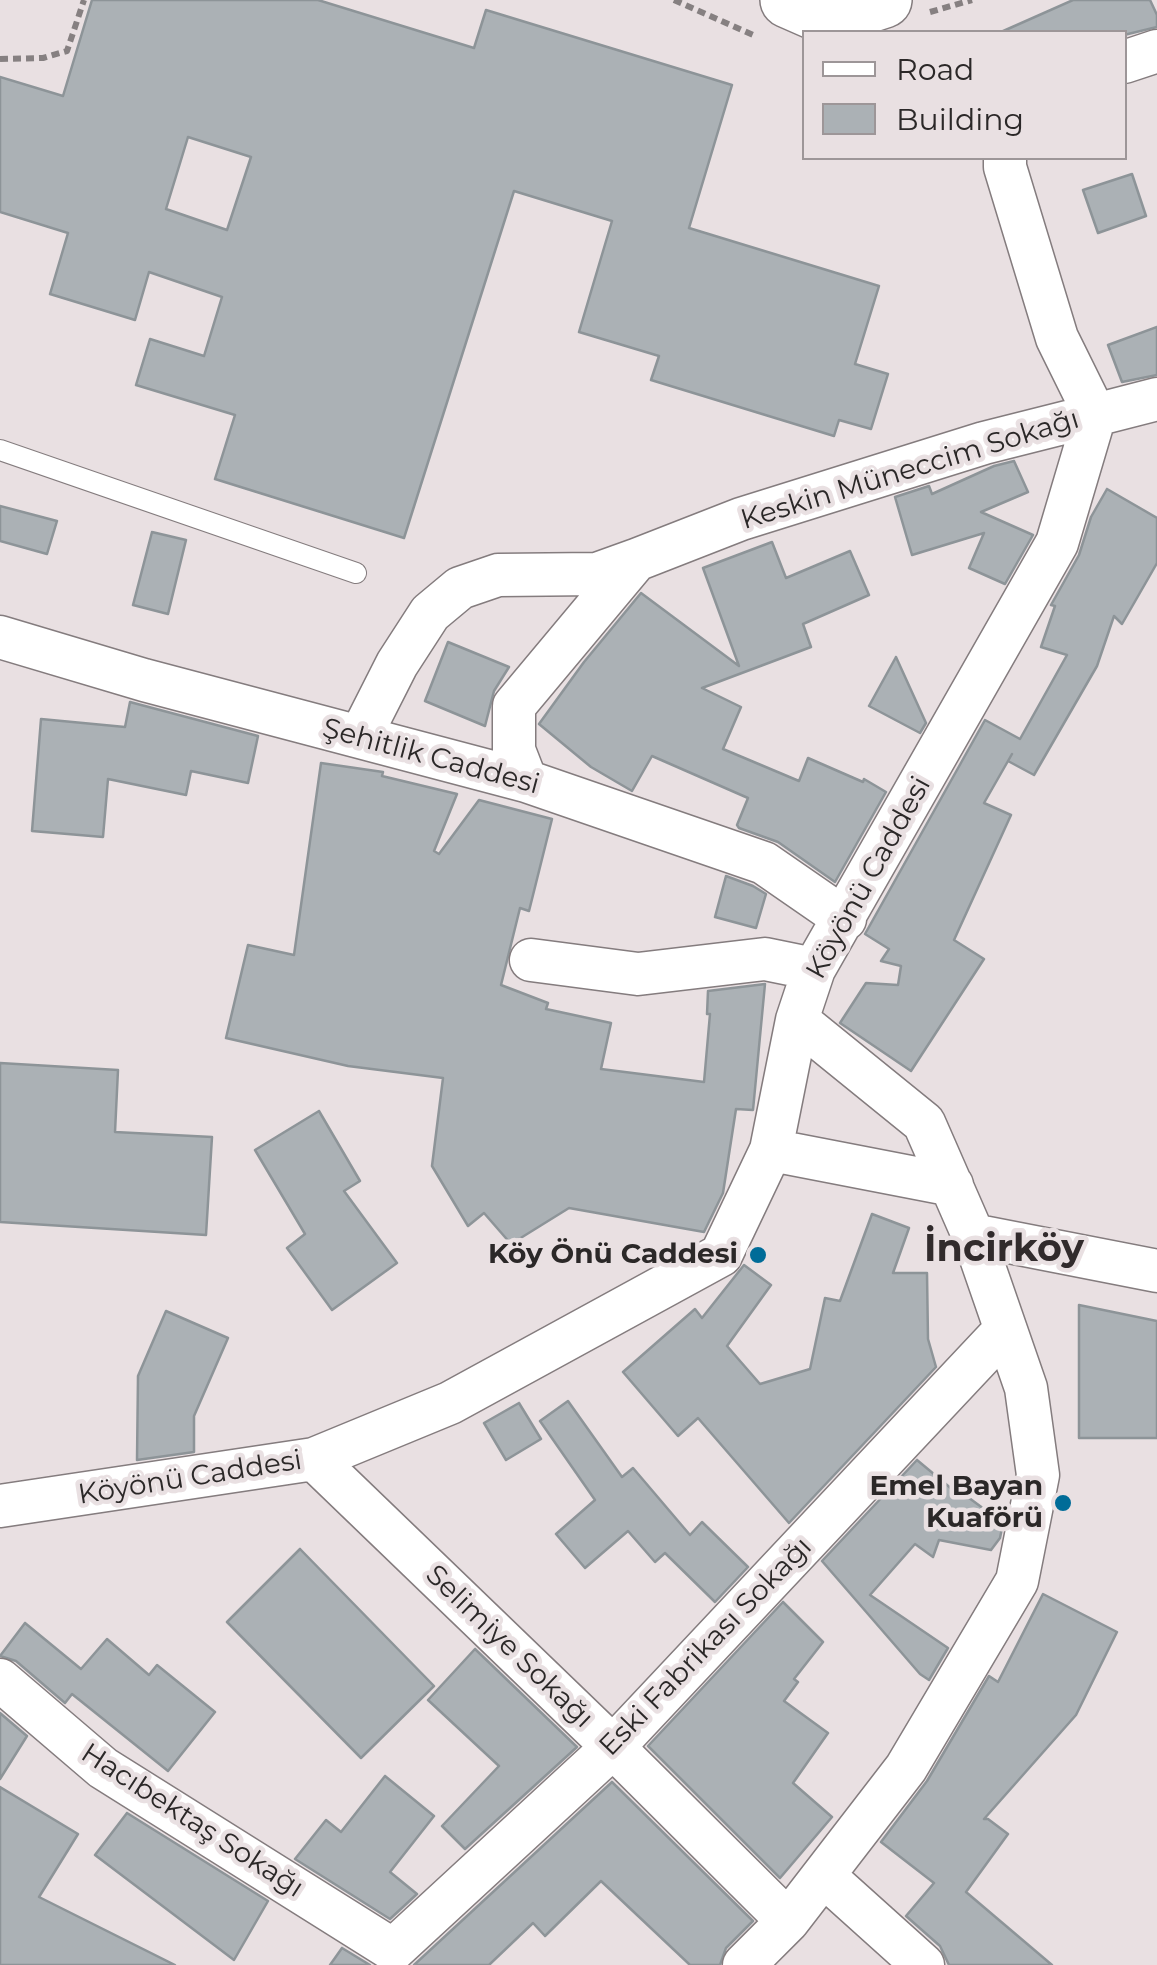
<!DOCTYPE html>
<meta charset="utf-8">
<style>
body{margin:0}
#map{position:relative;width:1157px;height:1965px;overflow:hidden;background:#e9e0e2;font-family:Montserrat,sans-serif}
canvas{display:block}
.legend{position:absolute;left:802px;top:30px;width:325px;height:130px;box-sizing:border-box;background:#e9e0e2;border:2px solid #9d9698;margin:0;padding:12px 18px;list-style:none;font-size:30px;color:#2b2828}
.legend li{display:flex;align-items:center;gap:20px;height:50px}
.legend b{width:50px;border:2px solid #9d9698}
</style>
<div id="map">
<canvas width="1157" height="1965"></canvas>
<ul class="legend">
<li><b style="height:12px;background:#fff"></b>Road</li>
<li><b style="height:28px;background:#abb1b5"></b>Building</li>
</ul>
</div>
<script>
const g = document.querySelector('canvas').getContext('2d');
g.lineJoin = 'round';
function fillPath(path, color) { g.fillStyle = color; g.fill(path, 'evenodd'); }
const toPath = rows => new Path2D(rows.map(r => 'M' + r).join(''));
function trace(path, color, width, dash) { g.strokeStyle = color; g.lineWidth = width; g.lineCap = dash ? 'butt' : 'round'; g.setLineDash(dash || []); g.stroke(path); }
function drawText(font, color, halo, rows, align = 'center') {
  g.font = font + ' Montserrat,sans-serif'; g.lineWidth = 9; g.setLineDash([]); g.textBaseline = 'middle'; g.strokeStyle = halo; g.fillStyle = color; for (const [text, x, y, turn = 0] of rows) {
    g.save(); g.translate(x, y); g.rotate((+turn || 0) * Math.PI / 180); g.textAlign = isNaN(turn) ? turn : align; if (halo) g.strokeText(text, 0, 0); g.fillText(text, 0, 0); g.restore();
  }
}
const building = toPath([
 [92,0,318,0,474,48,486,10,732,85,689,228,879,286,855,364,888,374,871,429,839,420,834,436,651,380,659,356,579,332,612,221,514,191,404,538,215,479,235,415,136,385,150,339,204,356,222,297,149,272,135,320,50,294,68,233,0,212,0,77,63,96,92,0],
 [188,137,251,157,227,230,166,209,188,137],
 [1073,0,1150,0,1157,15,1157,27,1124,35,1124,32,1001,32,1073,0],
 [1132,174,1146,216,1098,233,1083,190,1132,174],
 [1157,327,1157,375,1122,382,1108,345,1157,327],
 [1014,461,1028,492,981,512,1033,535,1005,584,969,568,984,533,912,555,895,497,929,486,932,494,994,466,1014,461],
 [1107,489,1157,518,1157,563,1122,624,1114,616,1097,666,1034,775,1008,761,1012,754,984,803,1011,815,954,940,984,959,911,1071,840,1023,866,983,898,985,901,966,881,961,889,949,865,934,985,720,1020,739,1067,655,1041,647,1055,606,1051,605,1079,555,1091,517,1107,489],
 [0,506,57,521,47,554,0,541,0,506],
 [152,532,186,540,168,614,133,605,152,532],
 [772,542,786,578,850,551,869,595,803,624,811,647,702,688,741,707,723,749,799,781,808,758,863,782,864,779,886,792,835,882,778,842,739,828,737,825,748,798,652,756,632,791,591,767,539,724,584,662,641,593,739,666,703,568,772,542],
 [448,642,509,667,494,691,485,726,425,701,448,642],
 [896,657,926,723,920,733,869,706,896,657],
 [130,702,258,736,248,783,191,771,186,795,108,779,103,837,32,831,41,719,125,727,130,702],
 [321,763,383,772,382,776,457,794,434,851,439,854,479,800,552,819,529,911,520,908,501,985,548,1003,546,1009,611,1023,601,1069,704,1082,710,1014,707,1014,708,991,765,984,753,1110,736,1109,723,1193,704,1232,569,1208,511,1244,484,1213,468,1226,432,1166,443,1078,348,1066,226,1038,248,945,294,955,321,763],
 [726,876,753,886,766,894,756,928,715,917,726,876],
 [0,1063,118,1070,115,1132,212,1137,206,1235,0,1222,0,1063],
 [319,1111,360,1181,344,1191,397,1263,332,1310,287,1248,305,1234,255,1150,319,1111],
 [872,1214,909,1228,893,1273,927,1273,928,1339,936,1367,789,1523,698,1418,678,1436,623,1372,695,1309,702,1318,744,1265,771,1285,727,1346,760,1384,810,1369,825,1298,840,1301,872,1214],
 [1079,1305,1157,1321,1157,1438,1079,1438,1079,1305],
 [166,1311,228,1338,194,1416,194,1452,137,1460,138,1376,166,1311],
 [568,1401,622,1477,633,1468,690,1535,702,1522,748,1567,715,1602,665,1553,655,1562,628,1531,585,1568,556,1534,595,1500,540,1421,568,1401],
 [519,1403,541,1439,506,1460,484,1423,519,1403],
 [917,1460,959,1495,961,1492,1003,1523,1000,1538,991,1550,939,1540,933,1557,915,1544,870,1595,948,1648,929,1680,920,1674,822,1561,917,1460],
 [300,1549,434,1686,361,1758,227,1622,300,1549],
 [1043,1594,1117,1632,1076,1715,984,1819,988,1819,1008,1834,966,1892,1052,1965,949,1965,940,1946,906,1916,934,1883,881,1842,927,1781,989,1676,998,1682,1043,1594],
 [783,1602,823,1642,794,1679,798,1682,784,1701,828,1733,793,1783,832,1817,780,1878,648,1746,783,1602],
 [25,1623,81,1669,107,1639,149,1675,157,1665,215,1712,168,1771,72,1694,65,1703,16,1661,0,1656,25,1623],
 [475,1649,577,1747,465,1849,442,1826,499,1766,428,1700,475,1649],
 [0,1713,27,1736,0,1779,0,1713],
 [385,1776,434,1816,390,1872,417,1894,390,1919,295,1859,326,1820,341,1832,385,1776],
 [612,1782,753,1921,726,1948,720,1965,690,1965,601,1881,545,1936,533,1923,489,1965,414,1965,612,1782],
 [0,1787,78,1834,39,1897,175,1965,0,1965,0,1787],
 [127,1813,268,1901,234,1960,95,1855,127,1813],
 [342,1948,370,1965,330,1965,342,1948]
]);
fillPath(building, '#abb1b5');
trace(building, '#8d9498', 2.5);
const lane = toPath([
 [0,450,356,573]
]);
const street = toPath([
 [1124,62,1157,51],
 [0,637,144,680,526,781,764,863,845,919],
 [360,737,397,664,430,613,460,588,498,575,597,574,636,560],
 [526,781,514,750,514,706,636,560,741,519,984,443,1095,415,1057,338,1005,167,1005,158],
 [531,960,638,974,765,959,814,969],
 [771,1150,952,1185],
 [973,1235,1157,1271],
 [314,1459,613,1747,788,1921],
 [0,1506,314,1459,450,1403,721,1255,771,1150,797,1020,814,969,1057,543,1095,415,1157,399],
 [0,1680,103,1768,393,1950,613,1747,1005,1330],
 [824,1876,923,1965],
 [744,1965,788,1921,906,1768,1017,1581,1038,1475,1026,1388,973,1235,924,1123,797,1020]
]);
const primary = toPath([
 [788,0,829,18,884,0]
]);
trace(lane, '#847c7e', 22);
trace(street, '#847c7e', 45);
trace(primary, '#847c7e', 58);
trace(toPath([
 [674,0,753,35],
 [930,12,972,0],
 [0,59,43,58,67,51,84,0]
]), '#868081', 6, [8, 5]);
trace(lane, '#fff', 20);
trace(street, '#fff', 42);
trace(primary, '#fff', 55);
for (const [x, y, r, color] of [
 [758,1255,10,"#006c98"],
 [1063,1503,10,"#006c98"]
]) { const dot = new Path2D(); dot.arc(x, y, r, 0, 2 * Math.PI); g.fillStyle = color; g.fill(dot); trace(dot, '#e9e0e2', 4); }
drawText('28px', '#2b2828', '#e9e0e2', [
 ["Keskin Müneccim Sokağı",910,470,-17],
 ["Şehitlik Caddesi",431,757,15],
 ["Köyönü Caddesi",869,878,-61],
 ["Köyönü Caddesi",190,1478,-9],
 ["Selimiye Sokağı",509,1647,44],
 ["Eski Fabrikası Sokağı",706,1647,-46],
 ["Hacıbektaş Sokağı",192,1821,33]
]);
drawText('bold 28px', '#2b2828', '#e9e0e2', [
 ["Köy Önü Caddesi",738,1255],
 ["Emel Bayan",1043,1487],
 ["Kuaförü",1043,1519]
], 'right');
drawText('bold 38px', '#312b2c', '#e9e0e2', [
 ["İncirköy",1004,1250]
]);
</script>
